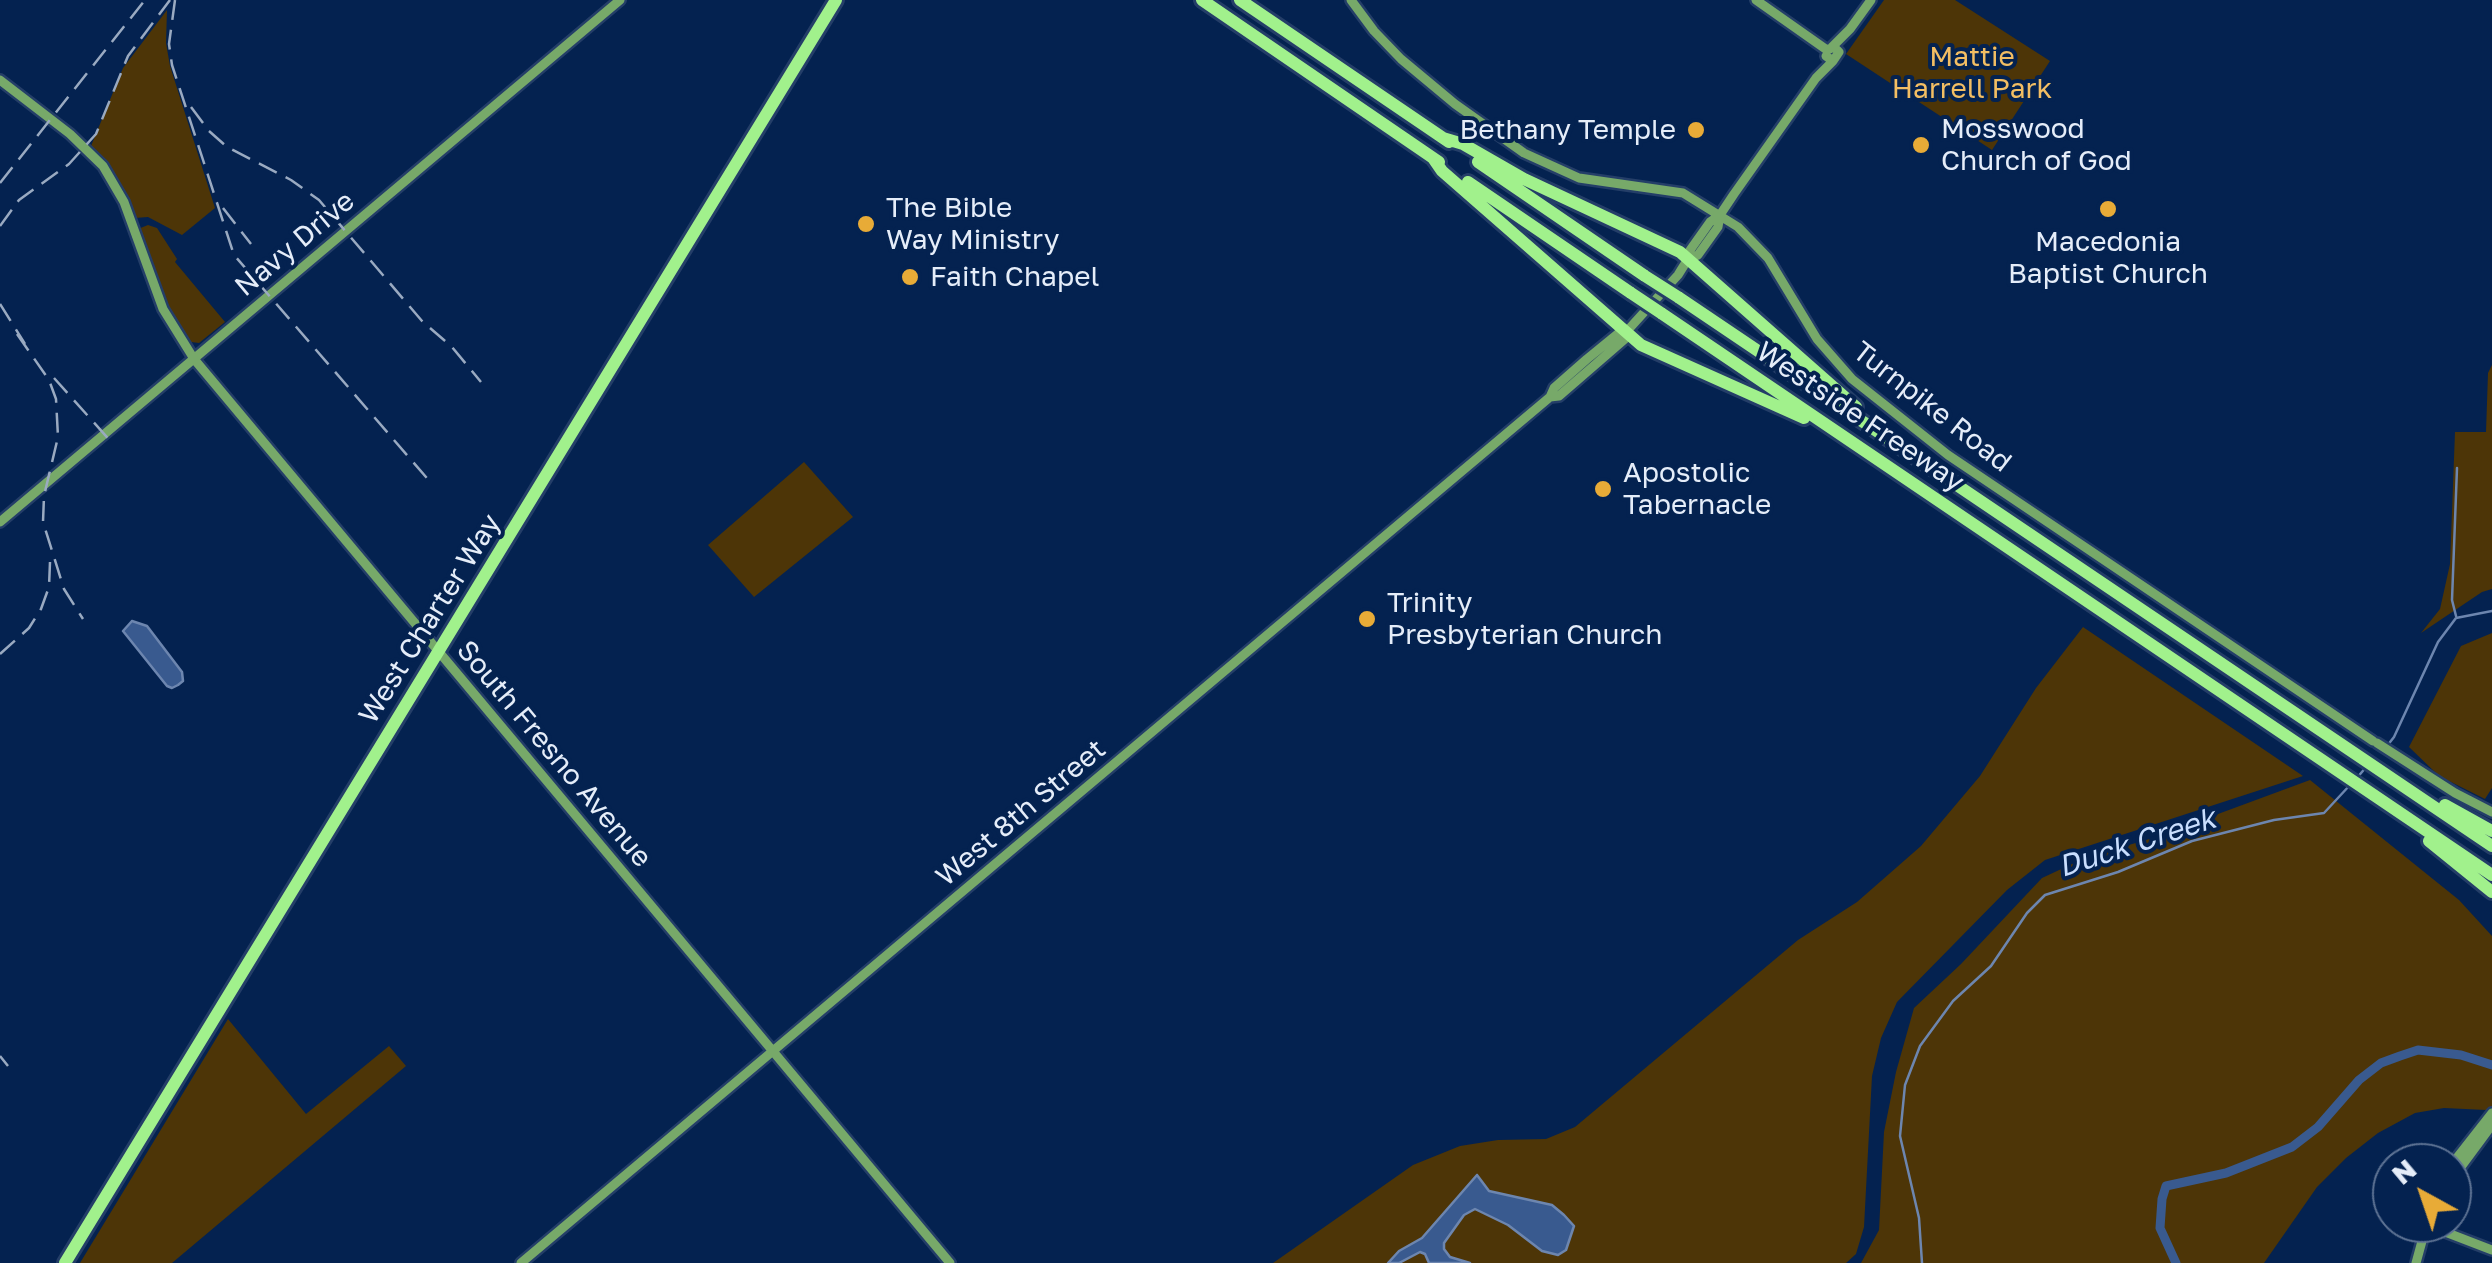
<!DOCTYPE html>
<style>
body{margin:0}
#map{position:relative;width:2492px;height:1263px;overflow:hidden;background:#042250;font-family:"Golos Text",sans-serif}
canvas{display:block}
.north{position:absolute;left:2372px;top:1143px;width:100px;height:100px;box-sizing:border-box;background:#042250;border:2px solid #5e7394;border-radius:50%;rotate:320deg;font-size:28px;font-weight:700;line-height:40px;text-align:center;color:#e5edf9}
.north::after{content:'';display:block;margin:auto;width:35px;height:45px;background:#e8ab37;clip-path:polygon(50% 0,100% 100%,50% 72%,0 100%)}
</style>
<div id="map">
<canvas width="2492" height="1263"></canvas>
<div class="north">N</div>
</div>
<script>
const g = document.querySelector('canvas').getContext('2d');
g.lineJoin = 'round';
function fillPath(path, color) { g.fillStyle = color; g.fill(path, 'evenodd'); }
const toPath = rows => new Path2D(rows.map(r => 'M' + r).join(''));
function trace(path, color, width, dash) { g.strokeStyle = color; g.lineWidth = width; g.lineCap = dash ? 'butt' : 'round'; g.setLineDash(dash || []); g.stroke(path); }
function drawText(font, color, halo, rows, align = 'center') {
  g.font = font + ' "Golos Text",sans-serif'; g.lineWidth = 8; g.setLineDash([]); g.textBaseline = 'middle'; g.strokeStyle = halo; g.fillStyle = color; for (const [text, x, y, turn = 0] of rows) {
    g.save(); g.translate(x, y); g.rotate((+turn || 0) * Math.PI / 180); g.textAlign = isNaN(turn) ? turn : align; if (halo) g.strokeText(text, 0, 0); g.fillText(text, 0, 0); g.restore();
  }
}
fillPath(toPath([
 [1884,0,1955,0,2050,61,1992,150,1846,54],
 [167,10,166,43,170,66,215,208,182,235,148,217,135,218,118,181,102,156,91,146,123,68],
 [148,225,157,228,177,259,175,262,225,322,199,343,191,342,181,330,162,296,138,229],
 [2492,365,2492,589,2482,592,2421,633,2440,609,2450,564,2455,432,2486,432,2488,373],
 [804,462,853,517,754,597,708,545],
 [2083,627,2303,776,2045,860,2007,890,1897,1002,1881,1038,1872,1076,1864,1227,1856,1254,1846,1263,1273,1263,1413,1165,1460,1146,1498,1140,1546,1139,1575,1127,1798,940,1857,902,1921,846,1980,776,2036,688],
 [2492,633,2492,788,2485,799,2439,776,2409,747,2461,646],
 [2310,780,2459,900,2492,936,2492,1114,2486,1110,2444,1108,2415,1113,2378,1133,2346,1158,2317,1187,2264,1263,1861,1263,1879,1230,1884,1132,1896,1072,1914,1008,1961,964,2042,878,2087,857,2153,838],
 [228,1019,306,1114,389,1046,406,1066,172,1263,80,1263]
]), '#4d3507');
const water = toPath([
 [132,621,147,626,182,672,183,681,178,685,172,688,167,686,123,631,132,621],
 [1477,1175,1489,1191,1552,1205,1564,1215,1574,1226,1566,1250,1558,1255,1542,1251,1508,1225,1475,1209,1464,1215,1444,1243,1444,1249,1450,1257,1470,1263,1429,1263,1425,1254,1420,1252,1399,1263,1388,1263,1399,1251,1422,1238,1477,1175]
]);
fillPath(water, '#395a8f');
trace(water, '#6d86af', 2.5);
trace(toPath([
 [2456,616,2452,600,2457,468],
 [2387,746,2394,737,2438,642,2456,618,2492,611],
 [2356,779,2367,766],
 [1922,1263,1919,1218,1900,1136,1905,1085,1920,1046,1953,1001,1991,966,2027,913,2045,895,2118,872,2192,841,2274,820,2324,813,2350,785]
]), '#6d86af', 2.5);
trace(toPath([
 [2176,1263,2160,1228,2162,1199,2166,1186,2226,1173,2292,1147,2318,1127,2359,1080,2381,1063,2400,1056,2418,1050,2461,1055,2492,1065]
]), '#395a8f', 9);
const secondary = toPath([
 [1351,0,1374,31,1401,59,1455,104,1524,153,1579,178,1683,193,1738,227,1768,258,1817,339,1852,379,1948,455,2373,741],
 [1756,0,1827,50,1834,47,1839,52,1833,61,1826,56],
 [1832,47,1850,29,1871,0],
 [0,80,70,134,103,166,124,202,163,309,194,359,950,1263],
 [1688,259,1698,255,1718,227,1720,215,1734,194,1816,78,1833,61],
 [1550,397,1559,396,1626,338,1627,331,1678,275,1688,259,1688,253,1710,222,1720,215],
 [0,522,620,0],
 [2377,743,2455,793,2492,812],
 [2452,1164,2492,1113],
 [2452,1179,2492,1125],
 [2427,1225,2492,1250],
 [521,1263,1550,397,1554,388,1587,359,1620,332,1626,331],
 [2416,1263,2427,1223]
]);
const highway = toPath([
 [1202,0,1439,162],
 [1240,0,1449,142],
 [1443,138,1463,144,1524,179,1680,252,1856,407],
 [1433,158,1442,171,1641,345,1804,418],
 [1478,162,1645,276],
 [1468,182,1631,293],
 [1678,297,2492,846],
 [1661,313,2492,875],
 [2445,805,2492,831],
 [2429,841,2492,892],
 [65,1263,836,0]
]);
trace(secondary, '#243e68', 14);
trace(highway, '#243e68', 18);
trace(secondary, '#77a969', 9);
trace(highway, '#a1f18c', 12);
trace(toPath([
 [175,0,169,44,172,65,234,255,432,484],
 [191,107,209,131,227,147,291,180,319,200,422,321,452,347,481,382],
 [0,183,145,0],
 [223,208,251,244],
 [0,226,19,200,69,164,96,134,128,56,170,0],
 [0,304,25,344],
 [17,334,49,380,56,399,58,437,44,496,43,522,64,589,83,619],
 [54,378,114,445],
 [0,654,29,628,41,609,49,587,50,562],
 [0,1056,8,1066]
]), '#9aaac1', 2.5, [20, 10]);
const highwayBridge = toPath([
 [1645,276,1678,297],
 [1631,293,1661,313]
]);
trace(highwayBridge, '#243e68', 18, []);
trace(highwayBridge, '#a1f18c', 12);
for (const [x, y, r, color] of [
 [1696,130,10,"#e8ab37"],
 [1921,145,10,"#e8ab37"],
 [2108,209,10,"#e8ab37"],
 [866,224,10,"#e8ab37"],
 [910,277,10,"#e8ab37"],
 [1603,489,10,"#e8ab37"],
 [1367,619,10,"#e8ab37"]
]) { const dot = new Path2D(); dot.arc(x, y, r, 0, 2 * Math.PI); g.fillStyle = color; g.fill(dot); trace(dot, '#042250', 4); }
drawText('28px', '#f3be63', '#042250', [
 ["Mattie",1972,57],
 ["Harrell Park",1972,89]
]);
drawText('28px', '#e5edf9', '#042250', [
 ["Mosswood",1941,129],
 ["Church of God",1941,161],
 ["Bethany Temple",1676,130,"right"],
 ["The Bible",886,208],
 ["Way Ministry",886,240],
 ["Macedonia",2108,242,"center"],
 ["Baptist Church",2108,274,"center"],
 ["Faith Chapel",930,277],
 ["Apostolic",1623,473],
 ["Tabernacle",1623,505],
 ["Trinity",1387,603],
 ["Presbyterian Church",1387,635]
], 'left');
drawText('28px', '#e5edf9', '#042250', [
 ["Navy Drive",295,244,-40],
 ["Turnpike Road",1932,407,38],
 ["Westside Freeway",1860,417,34],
 ["West Charter Way",430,619,-58],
 ["South Fresno Avenue",554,754,50],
 ["West 8th Street",1021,813,-40]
]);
drawText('italic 30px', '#c9defe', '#042250', [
 ["Duck Creek",2137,843,-18]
]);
</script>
